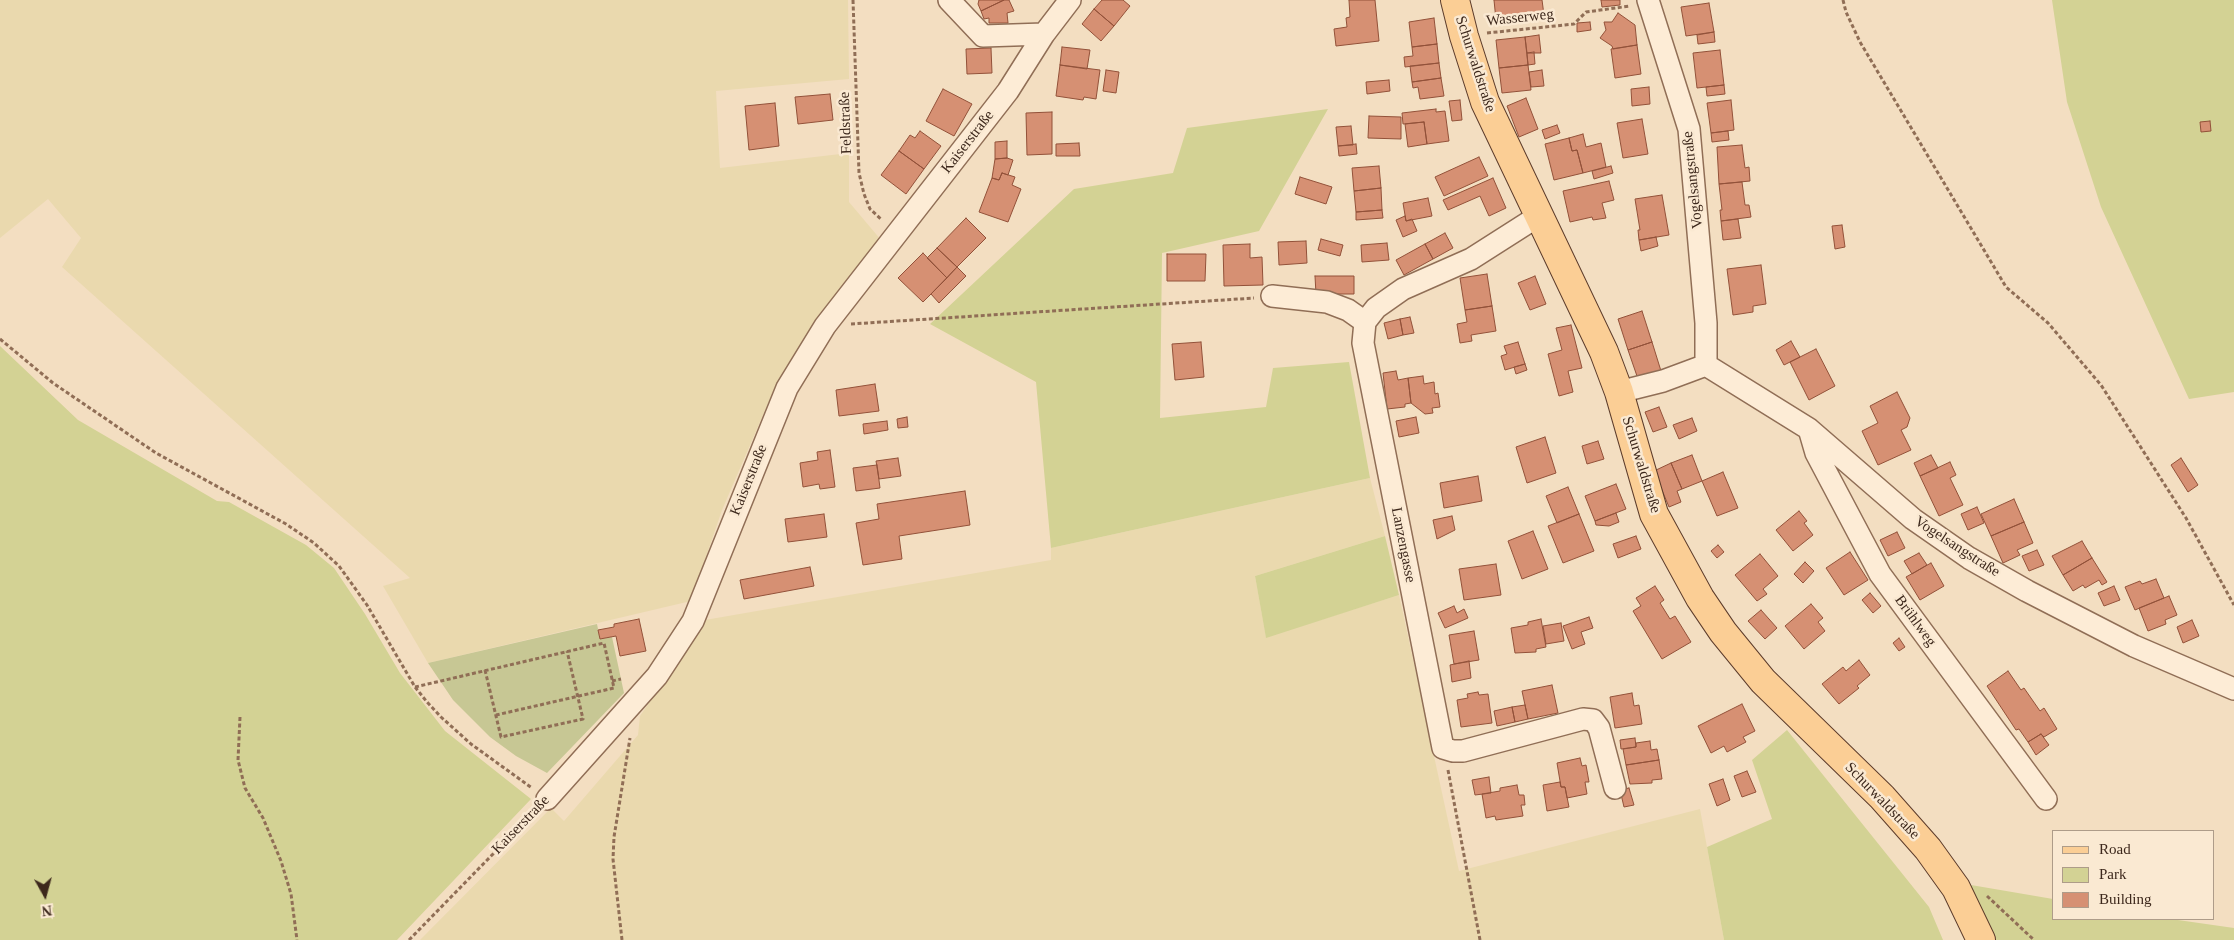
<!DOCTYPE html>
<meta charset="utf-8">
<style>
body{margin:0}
#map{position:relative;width:2234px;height:940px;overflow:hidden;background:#f3dec1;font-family:Georgia,serif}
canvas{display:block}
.legend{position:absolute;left:2052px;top:830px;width:162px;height:90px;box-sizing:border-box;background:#fae9d2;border:1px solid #ae9c89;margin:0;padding:6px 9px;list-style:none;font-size:15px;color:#3d281c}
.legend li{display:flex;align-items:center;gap:10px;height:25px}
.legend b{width:25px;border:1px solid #ae9c89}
.north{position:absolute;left:20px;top:870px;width:50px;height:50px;-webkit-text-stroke:4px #fae9d2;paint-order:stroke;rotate:173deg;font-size:14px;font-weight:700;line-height:20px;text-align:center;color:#3d281c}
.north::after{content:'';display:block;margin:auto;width:18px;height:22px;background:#3d281c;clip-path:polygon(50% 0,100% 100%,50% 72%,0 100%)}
</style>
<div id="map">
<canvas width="2234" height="940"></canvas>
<ul class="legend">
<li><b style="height:6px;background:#fbce95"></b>Road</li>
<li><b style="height:14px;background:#d3d294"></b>Park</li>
<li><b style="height:14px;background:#d69073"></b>Building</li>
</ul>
<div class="north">N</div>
</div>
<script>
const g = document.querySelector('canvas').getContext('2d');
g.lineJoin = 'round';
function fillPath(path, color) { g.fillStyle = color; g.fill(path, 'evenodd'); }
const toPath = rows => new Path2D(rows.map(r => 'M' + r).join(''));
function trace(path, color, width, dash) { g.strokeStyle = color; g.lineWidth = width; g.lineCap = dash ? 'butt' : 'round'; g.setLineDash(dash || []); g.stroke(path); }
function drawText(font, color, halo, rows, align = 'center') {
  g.font = font + ' Georgia,serif'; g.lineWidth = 5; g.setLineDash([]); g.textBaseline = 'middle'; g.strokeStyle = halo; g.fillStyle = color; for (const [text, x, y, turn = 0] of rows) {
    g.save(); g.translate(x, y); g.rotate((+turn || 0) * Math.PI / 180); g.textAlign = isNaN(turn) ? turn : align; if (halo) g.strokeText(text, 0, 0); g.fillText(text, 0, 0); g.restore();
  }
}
fillPath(toPath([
 [0,0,848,0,849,79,716,91,720,168,849,153,849,202,881,240,811,332,776,385,722,510,691,601,428,663,383,586,410,578,62,267,81,238,48,199,0,238],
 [1370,478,1385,536,1255,576,1266,637,1399,595,1459,871,1700,809,1724,940,420,940,551,808,564,821,638,735,640,716,705,620,1051,560,1051,548]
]), '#ead9ae');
fillPath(toPath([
 [2052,0,2234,0,2234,392,2189,399,2101,207,2067,102],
 [1328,109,1259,231,1162,253,1160,418,1266,407,1273,368,1349,362,1370,478,1051,548,1036,382,930,324,1074,189,1173,173,1187,128],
 [0,346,78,420,217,501,229,502,306,545,334,568,365,614,400,673,445,731,531,799,397,940,0,940],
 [1385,536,1399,595,1266,638,1255,576],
 [1787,730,1929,907,1943,940,1724,940,1707,847,1772,819,1752,760],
 [1971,885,2053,899,2053,919,2171,919,2234,928,2234,940,1996,940,1977,904]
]), '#d3d294');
fillPath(toPath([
 [597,624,600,639,612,637,624,693,547,773,516,756,490,737,453,700,428,663]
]), '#c7c794');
const building = toPath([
 [979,0,1004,0,981,11,978,4,979,0],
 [1004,0,1009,0,1014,11,1007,13,1008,23,989,23,989,18,984,19,981,11,1004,0],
 [1102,0,1123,0,1130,6,1114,26,1094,9,1102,0],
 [1349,0,1375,0,1379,41,1336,46,1334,29,1347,27,1346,18,1350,17,1349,0],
 [1494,0,1542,0,1544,15,1496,20,1494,0],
 [1601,0,1620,0,1620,5,1602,7,1601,0],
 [1709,3,1714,32,1686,36,1681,7,1709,3],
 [1094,9,1114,26,1101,41,1082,24,1094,9],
 [1618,13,1635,25,1637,45,1613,49,1612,46,1600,38,1606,30,1604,22,1612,22,1618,13],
 [1434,18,1437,44,1412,47,1409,22,1434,18],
 [1590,22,1591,30,1577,32,1577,23,1590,22],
 [1714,32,1715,42,1698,44,1697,35,1714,32],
 [1539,35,1541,53,1527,53,1525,37,1539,35],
 [1525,37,1528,65,1499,68,1496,40,1525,37],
 [1437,44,1439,63,1405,67,1404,57,1413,56,1412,47,1437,44],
 [1637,45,1641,74,1615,78,1611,49,1637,45],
 [1062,47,1090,50,1087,69,1060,65,1062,47],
 [991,48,992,73,967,74,966,49,991,48],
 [1720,50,1724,85,1697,88,1693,53,1720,50],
 [1534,52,1535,64,1528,65,1527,53,1534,52],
 [1439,63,1441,78,1412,82,1410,66,1439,63],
 [1060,65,1100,70,1096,99,1084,97,1083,100,1056,96,1060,65],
 [1528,65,1531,90,1502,93,1499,68,1528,65],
 [1106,70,1119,72,1116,93,1103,91,1106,70],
 [1542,70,1544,86,1531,87,1529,72,1542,70],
 [1441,78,1444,96,1420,99,1418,87,1413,88,1412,82,1441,78],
 [1389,80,1390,91,1367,94,1366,82,1389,80],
 [1724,85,1725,94,1707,96,1706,87,1724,85],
 [1649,87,1650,104,1632,106,1631,89,1649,87],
 [943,89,972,104,954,136,926,121,943,89],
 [830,94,833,120,798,124,795,97,830,94],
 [1526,98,1538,129,1519,137,1507,106,1526,98],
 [1460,100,1462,120,1452,121,1449,101,1460,100],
 [1731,100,1734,130,1711,133,1707,103,1731,100],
 [775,103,779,146,749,150,745,106,775,103],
 [1436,109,1436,112,1445,111,1449,141,1427,144,1424,122,1403,124,1402,113,1436,109],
 [1052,112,1052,154,1027,155,1026,113,1052,112],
 [1369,116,1401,117,1401,139,1368,138,1369,116],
 [1642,119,1648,154,1623,158,1617,123,1642,119],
 [2210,121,2211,131,2201,132,2200,122,2210,121],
 [1424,122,1427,144,1408,147,1405,124,1424,122],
 [1557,125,1560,133,1545,139,1542,130,1557,125],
 [1351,126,1353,145,1338,146,1336,127,1351,126],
 [920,131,941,146,924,169,899,151,910,135,915,138,920,131],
 [1728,131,1729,140,1712,142,1711,133,1728,131],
 [1583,134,1586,147,1601,143,1606,167,1583,173,1577,150,1572,151,1569,138,1583,134],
 [1569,138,1572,151,1577,150,1583,173,1554,180,1545,144,1569,138],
 [1007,141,1007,158,995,159,995,142,1007,141],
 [1079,143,1080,156,1056,156,1056,144,1079,143],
 [1356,144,1357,154,1339,156,1338,146,1356,144],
 [1742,145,1745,168,1749,167,1750,181,1719,184,1717,147,1742,145],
 [899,151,924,169,906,194,881,175,899,151],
 [1479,157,1488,176,1444,196,1435,177,1479,157],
 [1007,158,1013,160,1008,175,1002,173,999,180,992,178,995,159,1007,158],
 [1379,166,1381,188,1354,191,1352,168,1379,166],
 [1611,166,1613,173,1594,179,1592,171,1611,166],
 [1002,173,1015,177,1012,185,1021,189,1008,222,979,212,992,178,999,180,1002,173],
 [1300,177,1332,187,1326,204,1295,194,1300,177],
 [1493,178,1506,208,1489,216,1480,196,1448,210,1443,200,1493,178],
 [1609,181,1614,200,1602,203,1606,218,1593,220,1592,217,1570,222,1563,191,1609,181],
 [1742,182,1745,205,1749,205,1751,217,1721,221,1720,210,1722,210,1719,184,1742,182],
 [1381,188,1382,210,1356,212,1354,191,1381,188],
 [1662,195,1669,235,1639,240,1638,230,1640,230,1635,199,1662,195],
 [1428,198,1432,216,1406,221,1403,203,1428,198],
 [1382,210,1383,218,1356,220,1356,212,1382,210],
 [1405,216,1406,221,1412,219,1417,231,1403,237,1396,220,1405,216],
 [966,218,986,238,957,267,937,248,966,218],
 [1738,219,1741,238,1723,240,1721,221,1738,219],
 [1842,225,1845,247,1835,249,1832,226,1842,225],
 [1445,233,1453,248,1433,259,1425,244,1445,233],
 [1656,237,1658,246,1641,251,1639,240,1656,237],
 [1321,239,1343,245,1340,256,1318,250,1321,239],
 [1306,241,1307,263,1279,265,1278,242,1306,241],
 [1387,243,1389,260,1362,262,1361,245,1387,243],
 [1250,244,1250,258,1262,257,1263,285,1224,286,1223,245,1250,244],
 [1425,244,1433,259,1404,275,1396,260,1425,244],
 [937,248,957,267,947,278,927,258,937,248],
 [923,253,947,278,923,302,898,278,923,253],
 [1167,254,1206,254,1205,281,1167,281,1167,254],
 [1761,265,1766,304,1753,306,1753,312,1733,315,1727,269,1761,265],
 [957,267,966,276,939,303,931,294,957,267],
 [1487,274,1492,306,1465,310,1460,278,1487,274],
 [1315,276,1354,276,1354,294,1316,294,1315,276],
 [1535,276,1546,304,1530,310,1518,283,1535,276],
 [1492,306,1496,331,1471,335,1472,341,1460,343,1457,324,1467,322,1465,310,1492,306],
 [1642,311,1652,342,1628,350,1618,319,1642,311],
 [1410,317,1414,333,1403,335,1400,319,1410,317],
 [1400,319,1403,335,1388,339,1384,323,1400,319],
 [1571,325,1582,368,1568,371,1573,392,1559,396,1548,354,1562,350,1556,328,1571,325],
 [1791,341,1800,357,1784,365,1776,350,1791,341],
 [1201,342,1204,377,1175,380,1172,344,1201,342],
 [1518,342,1525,364,1505,370,1501,356,1507,354,1504,346,1518,342],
 [1652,342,1661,371,1638,379,1628,350,1652,342],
 [1816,349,1835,386,1809,400,1790,362,1816,349],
 [1525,364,1527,370,1516,374,1514,367,1525,364],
 [1396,371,1398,380,1408,378,1411,403,1405,404,1405,407,1387,409,1383,373,1396,371],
 [1423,376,1424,384,1434,382,1435,394,1438,393,1440,407,1432,408,1433,413,1425,414,1411,403,1408,378,1423,376],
 [875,384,879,411,839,416,836,390,875,384],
 [1897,392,1910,418,1907,427,1901,430,1911,450,1878,465,1862,431,1878,423,1870,406,1897,392],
 [1659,407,1667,427,1653,432,1645,412,1659,407],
 [907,417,908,427,898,428,897,419,907,417],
 [1416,417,1419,433,1399,437,1396,421,1416,417],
 [1692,418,1697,431,1679,439,1673,425,1692,418],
 [887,421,888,430,864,434,863,424,887,421],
 [1545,437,1556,473,1527,483,1516,447,1545,437],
 [1598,441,1604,459,1587,464,1582,446,1598,441],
 [830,450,835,487,820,489,819,484,803,487,800,463,818,460,817,452,830,450],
 [1692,455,1702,481,1682,489,1671,463,1692,455],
 [1931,455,1938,468,1920,476,1914,463,1931,455],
 [898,458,901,476,879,479,876,461,898,458],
 [2181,458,2198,485,2188,492,2171,465,2181,458],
 [1950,462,1956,475,1950,478,1963,505,1939,516,1920,476,1950,462],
 [1671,463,1682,489,1677,491,1681,502,1669,507,1654,471,1671,463],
 [877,465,880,488,856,491,853,468,877,465],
 [1723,472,1738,508,1717,516,1702,481,1723,472],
 [1478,476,1482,501,1444,508,1440,483,1478,476],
 [1616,484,1626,509,1595,521,1585,496,1616,484],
 [1568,487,1579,514,1557,523,1546,496,1568,487],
 [965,491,970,525,899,536,902,559,863,565,856,523,879,519,877,504,965,491],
 [2014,499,2024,522,1991,536,1981,514,2014,499],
 [1977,507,1984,523,1968,530,1961,514,1977,507],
 [1799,511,1807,521,1804,523,1813,535,1793,551,1776,530,1799,511],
 [1616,513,1619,522,1609,526,1596,525,1595,521,1616,513],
 [824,514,827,537,788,542,785,519,824,514],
 [1579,514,1594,551,1563,563,1548,526,1579,514],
 [1452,516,1455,530,1437,539,1433,520,1452,516],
 [2024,522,2033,543,2017,550,2020,555,2003,563,1991,536,2024,522],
 [1533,531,1548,569,1522,579,1508,541,1533,531],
 [1897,532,1905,548,1888,556,1880,540,1897,532],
 [1636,536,1641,549,1618,558,1613,544,1636,536],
 [2082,541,2092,558,2063,575,2052,556,2082,541],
 [1718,545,1724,552,1717,558,1711,551,1718,545],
 [2037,550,2044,565,2029,571,2022,556,2037,550],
 [1850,552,1868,580,1844,595,1826,568,1850,552],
 [1919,553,1927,565,1912,574,1904,561,1919,553],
 [1760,554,1778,576,1763,589,1767,594,1757,601,1735,575,1760,554],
 [2092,558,2107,582,2102,585,2099,580,2085,588,2083,585,2073,591,2063,575,2092,558],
 [1805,562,1814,571,1803,583,1794,574,1805,562],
 [1931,563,1944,586,1920,600,1906,577,1931,563],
 [1496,564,1501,595,1464,600,1459,569,1496,564],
 [810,567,814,586,744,599,740,580,810,567],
 [2156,579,2164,598,2135,610,2125,587,2140,581,2142,584,2156,579],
 [1655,586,1664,600,1660,603,1670,619,1675,616,1691,642,1662,659,1633,611,1641,606,1636,598,1655,586],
 [2114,586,2120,600,2104,606,2098,593,2114,586],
 [1870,593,1881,606,1873,613,1862,600,1870,593],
 [2169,596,2177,615,2165,620,2166,624,2148,631,2139,608,2169,596],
 [1811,604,1823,618,1818,622,1825,631,1804,649,1785,626,1811,604],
 [1454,606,1457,613,1464,609,1468,618,1445,628,1438,613,1454,606],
 [1761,610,1777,628,1765,639,1748,621,1761,610],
 [1589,617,1593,628,1581,632,1585,644,1572,649,1563,626,1589,617],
 [639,619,646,651,620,656,616,636,600,639,598,630,614,627,614,624,639,619],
 [1541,619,1546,647,1536,649,1536,652,1515,653,1511,628,1528,625,1528,622,1541,619],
 [2192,620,2199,636,2183,643,2177,627,2192,620],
 [1561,623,1564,641,1546,644,1543,626,1561,623],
 [1474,631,1479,660,1454,664,1449,635,1474,631],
 [1899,638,1905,647,1899,651,1893,643,1899,638],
 [1859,660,1870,675,1857,686,1859,688,1839,704,1822,684,1843,667,1846,671,1859,660],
 [1469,661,1471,678,1452,682,1450,665,1469,661],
 [2008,671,2021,690,2024,688,2040,711,2044,708,2057,729,2044,737,2041,734,2028,742,2019,729,2016,730,1987,686,2008,671],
 [1552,685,1558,713,1528,719,1522,691,1552,685],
 [1478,692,1479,695,1488,694,1492,723,1461,727,1457,700,1468,698,1467,694,1478,692],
 [1632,693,1634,706,1639,705,1642,724,1615,728,1610,697,1632,693],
 [1742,704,1755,731,1743,737,1746,742,1727,752,1724,746,1711,753,1698,726,1742,704],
 [1525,705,1528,719,1515,722,1512,707,1525,705],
 [1512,707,1515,722,1497,726,1494,711,1512,707],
 [2041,734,2049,745,2036,755,2028,742,2041,734],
 [1635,738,1636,747,1621,749,1620,740,1635,738],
 [1650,741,1651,750,1657,749,1659,760,1626,765,1623,749,1636,747,1636,743,1650,741],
 [1580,758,1582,766,1586,765,1589,782,1585,782,1587,794,1567,798,1565,787,1561,787,1557,763,1580,758],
 [1659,760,1662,779,1652,780,1652,783,1630,784,1626,765,1659,760],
 [1747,771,1756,792,1742,797,1734,776,1747,771],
 [1489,777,1491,793,1475,795,1472,780,1489,777],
 [1723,779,1730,800,1717,806,1709,784,1723,779],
 [1560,782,1561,787,1565,787,1569,807,1547,811,1543,785,1560,782],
 [1517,785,1519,795,1524,795,1525,805,1521,805,1523,816,1496,820,1495,816,1486,818,1482,794,1500,791,1500,788,1517,785],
 [1629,788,1634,805,1624,807,1620,790,1629,788]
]);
fillPath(building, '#d69073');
trace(building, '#925139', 1);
const minor = toPath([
 [949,0,983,36,1044,34],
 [1648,0,1689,129,1706,323,1706,365],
 [1540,215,1471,259,1403,289,1376,308,1365,322,1363,343,1443,748,1453,751,1463,751,1583,719,1593,720,1599,728,1615,788],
 [1272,296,1327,302,1348,310,1365,322],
 [1706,365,1809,429,1913,519,1969,558,2027,591,2134,646,2234,689],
 [1619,392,1663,381,1706,365],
 [1809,429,1816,453,1880,574,2046,799],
 [547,799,657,676,693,621,787,388,825,326,1008,91,1044,34,1070,0]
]);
const major = toPath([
 [1455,0,1464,36,1485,102,1604,352,1619,392,1654,514,1700,598,1723,632,1763,681,1882,797,1928,849,1956,888,1981,940]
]);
trace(minor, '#906e56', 24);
trace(major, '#5d3c2b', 30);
trace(toPath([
 [853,0,859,173,864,194,870,209,882,220],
 [1843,0,1846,12,1860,42,2006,287,2048,323,2101,385,2186,518,2234,605],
 [1487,33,1574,24,1586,12,1630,6],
 [851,324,1254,298],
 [0,339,53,383,156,453,286,524,314,543,339,566,367,605,415,687,427,702,441,717,471,744,532,788],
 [485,670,501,737,583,719,567,651],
 [612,681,621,679],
 [415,687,604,643,614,688,496,715],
 [240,717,238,760,245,788,263,818,281,861,291,894,297,940],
 [1448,770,1480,940],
 [1987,896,2034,940],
 [409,940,534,812],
 [622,940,613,859,614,837,630,738]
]), '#906e56', 3, [4, 2.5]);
trace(minor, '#fdecd6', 21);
trace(major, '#fbce95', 28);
drawText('15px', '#3d281c', '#fae9d2', [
 ["Wasserweg",1520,18,-6],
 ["Schurwaldstraße",1475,64,72],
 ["Feldstraße",846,123,-92],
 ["Kaiserstraße",968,142,-52],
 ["Vogelsangstraße",1693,180,-96],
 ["Schurwaldstraße",1641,465,73],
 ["Kaiserstraße",749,480,-68],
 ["Lanzengasse",1403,545,79],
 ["Vogelsangstraße",1957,547,33],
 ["Brühlweg",1915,621,54],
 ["Schurwaldstraße",1882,801,46],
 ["Kaiserstraße",521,825,-46]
]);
</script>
